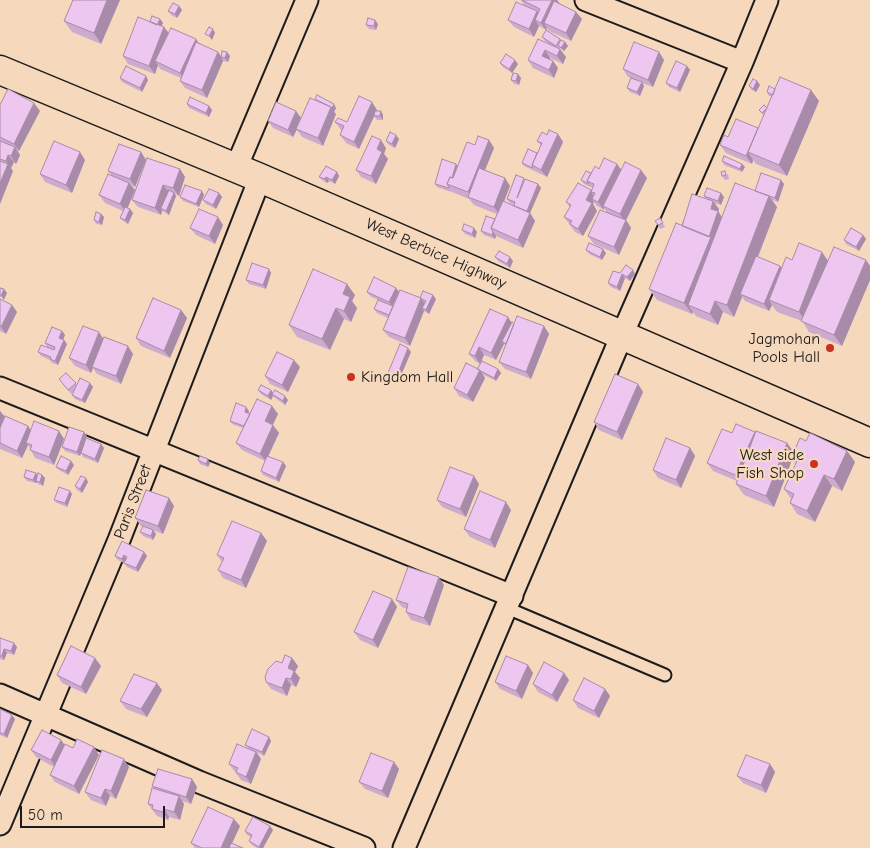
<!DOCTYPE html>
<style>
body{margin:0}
#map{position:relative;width:870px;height:848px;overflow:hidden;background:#f6d8bc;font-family:"Comic Neue",sans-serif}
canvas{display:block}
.scale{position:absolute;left:20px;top:806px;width:145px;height:22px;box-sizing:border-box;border:2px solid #1c1c1c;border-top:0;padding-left:6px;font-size:15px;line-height:18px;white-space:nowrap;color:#1c1c1c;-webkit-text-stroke:4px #f6d8bc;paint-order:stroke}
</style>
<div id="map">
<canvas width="870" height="848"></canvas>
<div class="scale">50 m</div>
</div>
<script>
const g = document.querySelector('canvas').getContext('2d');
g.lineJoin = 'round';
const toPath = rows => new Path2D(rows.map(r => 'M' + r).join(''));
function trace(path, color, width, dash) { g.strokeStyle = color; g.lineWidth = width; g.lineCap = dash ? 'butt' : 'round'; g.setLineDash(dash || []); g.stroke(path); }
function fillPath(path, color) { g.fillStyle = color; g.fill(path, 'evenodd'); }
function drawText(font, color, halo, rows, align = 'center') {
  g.font = font + ' "Comic Neue",sans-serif'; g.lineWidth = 4.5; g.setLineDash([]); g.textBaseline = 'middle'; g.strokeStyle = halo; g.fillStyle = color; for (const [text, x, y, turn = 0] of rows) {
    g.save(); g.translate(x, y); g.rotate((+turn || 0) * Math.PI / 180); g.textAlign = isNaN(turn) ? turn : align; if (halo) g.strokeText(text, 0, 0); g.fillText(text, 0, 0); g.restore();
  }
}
const lane = toPath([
 [507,608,665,675]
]);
const street = toPath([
 [586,0,742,62],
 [236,168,307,0],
 [0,388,512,596],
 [0,695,199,782,364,848],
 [0,824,119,540,260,178],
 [404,848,622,335,742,62,767,0]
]);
const primary = toPath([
 [0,70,260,178,870,443]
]);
trace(lane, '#1c1c1c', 15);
trace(street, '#1c1c1c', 25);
trace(primary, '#1c1c1c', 31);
trace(lane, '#f6d8bc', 11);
trace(street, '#f6d8bc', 21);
trace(primary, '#f6d8bc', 28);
fillPath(toPath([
 [73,0,120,0,101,44,72,32,64,21],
 [521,0,557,0,560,4,576,12,582,19,571,41,549,31,547,28,546,30,539,26,534,37,514,27,508,20,524,5],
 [179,6,182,10,177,18,171,15,168,11],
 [160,19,163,23,161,26,164,27,169,33,199,44,218,52,221,56,230,56,228,62,223,61,207,98,185,88,180,81,181,78,160,69,158,65,155,74,128,64,123,56,150,22],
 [378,24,376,30,369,29,366,25],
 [542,37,561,40,565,42,568,46,564,51,560,48,559,49,566,57,563,64,550,58,550,59,553,61,558,68,554,78,533,68,528,60,552,46,545,41],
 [659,52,664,60,653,87,642,83,644,86,640,96,630,92,627,88,631,78,628,77,623,69],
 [500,63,518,64,512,73,503,67],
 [687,66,690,70,680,92,669,87,666,83],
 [518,74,521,78,519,85,514,84,511,80],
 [120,78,148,80,142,92,122,82],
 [757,81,760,85,756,92,752,90,749,86],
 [775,89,819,101,787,176,756,164,753,160,752,164,726,153,720,145,728,137,758,128,764,116,759,110,767,108,772,97,769,96,767,92],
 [187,104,209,106,212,110,209,117,189,108],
 [0,105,40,111,19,151,17,150,20,155,16,164,14,162,11,168,13,171,0,204],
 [336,108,334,112,336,114,323,146,302,137,297,130,293,137,273,128,268,121,301,118],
 [377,110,377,111,383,115,383,120,377,120,374,116,359,149,346,143,340,135,342,131,341,130,335,122,347,122],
 [558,134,563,142,547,177,524,166,522,163,537,153,541,146,537,141,547,135],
 [399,139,395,148,389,145,386,141],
 [489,140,494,148,485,170,510,186,504,202,514,206,514,205,510,203,507,199,525,180,538,184,541,188,530,213,535,221,523,248,496,236,495,239,484,235,481,231,495,219,497,214,474,205,469,199,452,192,452,191,451,192,437,187,435,184,456,164,458,166,475,145],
 [386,148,384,154,388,159,376,184,361,177,356,170],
 [141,152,146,160,135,187,131,185,135,190,127,208,130,209,133,213,128,224,123,221,120,218,123,211,105,203,99,195,112,176,108,171],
 [85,160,72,193,45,182,40,174],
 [722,161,742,164,745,167,742,172,724,165],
 [180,169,185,177,179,196,175,194,176,196,169,215,164,212,162,211,161,215,138,207,132,200],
 [599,169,621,170,647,178,626,220,631,228,619,255,594,244,588,236,607,213,604,208,604,210,597,206,594,202,593,204,597,211,583,236,575,232,564,217,570,207,566,202,591,191,593,188,584,184,581,180],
 [337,172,339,176,335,184,329,181,327,183,322,180,319,177],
 [728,174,729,179,725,180,722,176],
 [784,184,778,202,772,200,777,207,758,257,780,266,781,268,792,260,866,260,870,266,870,280,842,346,809,332,802,321,777,312,772,305,769,311,745,301,742,297,734,317,723,312,718,325,696,316,693,312,692,314,657,300,649,289,682,226,706,199,704,196,724,197,721,205,714,203,719,209,718,211,722,218,755,191],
 [202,191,204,195,199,207,183,201,180,197],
 [219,193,222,197,216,209,206,204,203,200],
 [101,214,104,217,102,225,96,224,94,220],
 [660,218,665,227,660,229,658,225],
 [223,225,215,244,196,235,190,228],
 [462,230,477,232,475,238,465,234],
 [863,235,866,239,859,251,846,244,844,240],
 [586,250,606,253,602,260,589,254],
 [495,257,513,261,510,268,498,261],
 [269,269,271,273,266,289,249,284,246,280],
 [620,273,635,274,630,281,625,278,620,291,611,287,608,283],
 [396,288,399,292,420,298,436,299,429,314,424,311,410,346,389,337,383,330,388,318,377,313,374,309,378,300,370,296,367,292],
 [355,295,352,301,357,308,351,322,344,319,330,350,297,337,289,325],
 [0,299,17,312,6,334,0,331],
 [181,310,187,318,170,358,141,346,136,338],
 [512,323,514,324,544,326,549,334,531,379,505,369,499,362,506,346,504,344,496,360,484,355,480,364,475,361,469,354],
 [62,331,65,335,63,340,64,340,67,344,58,365,52,363,50,360,41,356,38,352,54,350,47,347,45,343],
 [104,339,133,354,121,384,97,374,93,368,91,373,75,366,69,358],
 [411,352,399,380,391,377,388,373],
 [300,367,288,392,270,384,265,376],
 [498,369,501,373,496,381,482,374,485,378,473,402,459,396,454,388,478,370],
 [66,373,77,385,93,387,85,403,75,399,72,395,75,390,71,394,59,379],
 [638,384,643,392,622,440,599,430,594,422],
 [258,390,273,393,288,400,285,405,275,398,273,396,271,400,261,394],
 [272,406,278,414,272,425,279,433,268,456,283,462,286,466,279,482,263,475,261,471,265,461,242,450,236,443,243,428,232,424,230,421,249,411,248,413,250,414],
 [0,411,4,417,28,426,31,430,59,431,64,439,54,465,35,458,28,445,22,458,0,449],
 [755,432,756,433,787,443,794,452,806,441,847,451,855,462,842,491,832,486,815,522,797,514,790,503,791,499,784,489,796,465,792,460,774,507,744,495,736,484,737,481,713,471,707,463,732,433],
 [87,436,86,438,101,444,104,448,98,463,83,457,81,453,80,456,65,451,62,447],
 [690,448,695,456,681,488,658,478,653,470],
 [198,460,210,463,208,467,200,464],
 [74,465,68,475,59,470,56,467],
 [42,475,45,478,43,486,38,484,37,482,36,483,27,481,24,477],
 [88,482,82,493,77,490,75,486],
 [479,484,466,517,442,507,437,500],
 [70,491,72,494,67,507,57,503,54,500],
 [174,506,163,534,150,529,153,530,156,534,153,540,143,536,140,532,143,526,141,526,135,518],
 [511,510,495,548,470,537,464,529],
 [261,533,267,541,246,588,223,578,218,570,222,562,217,555],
 [144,552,147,556,138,572,127,567,124,563,118,560,115,556],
 [444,585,430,626,411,620,406,612,407,609,402,607,396,600],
 [392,599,397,607,378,648,360,640,354,632],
 [0,638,17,647,14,655,7,653,4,660,0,659],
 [292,658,298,666,295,672,300,678,296,687,291,685,287,696,271,689,266,682,282,663],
 [528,665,533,673,522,699,500,689,495,682],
 [101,666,86,694,62,683,57,675],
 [564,673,569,680,557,702,538,692,533,684],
 [605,689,610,696,599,718,578,708,573,700],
 [162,690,147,717,126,709,120,701],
 [0,709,15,719,7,738,0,735],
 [271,741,264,756,257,752,261,759,251,784,241,780,229,764,248,748,245,745],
 [65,745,73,748,94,747,99,755,79,794,55,782,50,775,54,767,36,757,31,750],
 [394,762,399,769,388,798,365,789,359,782],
 [770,764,775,772,766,793,743,783,737,776],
 [129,767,116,799,110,796,106,806,91,800,85,792],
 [192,779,197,787,191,804,182,801,184,804,180,820,169,817,168,820,157,816,148,804,155,789,152,786],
 [240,826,232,843,243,848,195,848,191,843],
 [273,830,263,848,257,848,252,845,249,841,251,837,247,835,245,831]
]), '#cdabcf');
fillPath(toPath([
 [107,0,120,0,101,44,94,33],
 [552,0,557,0,560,4,544,23,547,28,546,30,541,23,535,20,539,26,534,37,529,29,537,11,543,19],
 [179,6,182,10,177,18,175,14],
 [576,12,582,19,571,41,566,33],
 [160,19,163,23,160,29,157,25],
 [375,20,378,24,376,30,374,26],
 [164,27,170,35,155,61,158,65,155,74,149,66],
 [213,29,215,33,212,40,209,36],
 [196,39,201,46,185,80,180,73],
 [565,42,568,46,564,51,561,48],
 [560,49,566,57,563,64,557,56],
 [545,50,550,58,548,63,542,56],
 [218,52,222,58,221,57,223,61,207,98,202,90],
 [227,52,230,56,228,62,225,58],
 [659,52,664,60,653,87,648,80],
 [515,60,518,64,512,73,509,69],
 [553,61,558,68,554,78,549,70],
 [687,66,690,70,680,92,677,88],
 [518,74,521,78,519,85,516,81],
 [146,76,148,80,142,92,140,88],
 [757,81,760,85,756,92,753,89],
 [642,82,644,86,640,96,637,92],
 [811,90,819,101,787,176,779,165],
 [372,102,377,110,359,149,354,142],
 [34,103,40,111,19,151,14,144],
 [334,104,336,108,334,112,336,114,323,146,318,138,331,107],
 [209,106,212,110,209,117,206,113],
 [296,111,302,119,293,137,288,130],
 [381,111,383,115,383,120,380,116],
 [558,134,563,142,547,177,541,170],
 [396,135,399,139,395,148,392,144],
 [381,140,386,148,384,154,388,159,376,184,371,176,377,149],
 [489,140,494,148,473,199,472,198,468,192],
 [15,147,20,155,16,164,11,156],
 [80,152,85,160,72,193,66,185],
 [141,152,146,160,135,187,130,179],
 [748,152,753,160,752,164,746,156],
 [8,155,14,162,11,168,13,171,0,204,0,183,8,164,6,161],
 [456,164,459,168,449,185],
 [617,164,623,172,603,206,604,208,604,210,598,202],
 [742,164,745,167,742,172,740,169],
 [180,169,185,177,179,196,173,188],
 [641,170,647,178,626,220,631,228,619,255,614,247,625,222,620,214],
 [337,172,339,176,335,184,332,180],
 [326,177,329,181,327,183,325,179],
 [505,178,510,186,499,214,494,207],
 [781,180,784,184,778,202,775,198],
 [129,183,135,190,126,212,120,204],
 [538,184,541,188,530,213,535,221,523,248,518,240,527,211],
 [163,185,169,192,161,208,162,211,161,215,155,208],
 [591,190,591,192,596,199,592,199,594,202,593,204,597,211,583,236,578,229,586,200],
 [202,191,204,195,199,207,196,204],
 [174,193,176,196,169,215,166,211],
 [219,193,222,197,216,209,213,205],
 [721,193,724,197,721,205,718,201],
 [769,196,777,207,743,295,740,294,742,297,734,317,727,305],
 [713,201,719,209,716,217,711,209],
 [130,209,133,213,128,224,125,220],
 [718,211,723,219,688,305,693,312,692,314,684,303,709,237],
 [101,214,104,217,102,225,99,222],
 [218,217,223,225,215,244,209,236],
 [474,228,477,232,475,238,472,234],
 [493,232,496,236,495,239,492,235],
 [863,235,866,239,859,251,856,247],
 [603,249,606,253,602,260,600,257],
 [822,252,830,264,807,323,799,312],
 [510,257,513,261,510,268,507,264],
 [866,260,870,266,870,280,842,346,834,335],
 [780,266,785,273,769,300,772,305,769,311,764,304],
 [269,269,271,273,266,289,263,285],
 [633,270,635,274,630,281,627,277],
 [622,274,625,278,620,291,617,287],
 [347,284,355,295,352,301,357,308,351,322,344,311,343,294],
 [396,288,399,292,392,306,389,302],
 [4,289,7,293,4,300,1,296],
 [433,295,436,299,429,314,426,310],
 [421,298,426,306,422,308,424,311,410,346,405,338],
 [715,301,723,312,718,325,710,314],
 [12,305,17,312,6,334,1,327],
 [336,308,344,319,330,350,322,339],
 [181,310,187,318,170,358,164,351],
 [508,317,513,325,502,341,504,344,496,360,491,353],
 [544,326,549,334,531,379,526,372],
 [62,331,65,335,62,342,59,338],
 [99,332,104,340,92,367,93,368,91,373,86,365],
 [64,340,67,344,58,365,55,361],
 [128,346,133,354,121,384,116,376],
 [479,347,484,355,480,364,475,356],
 [408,348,411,352,399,380,397,376],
 [294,360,300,367,288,392,282,385],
 [498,369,501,373,496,381,494,378],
 [480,370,485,378,473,402,467,395],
 [90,383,93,387,85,403,82,400],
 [638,384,643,392,622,440,617,432],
 [271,390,274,394,272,394,273,396,271,400,268,396],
 [285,396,288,400,285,405,283,401],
 [272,406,278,414,271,429,265,421],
 [246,407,249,411,248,416,245,412],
 [0,411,5,417,0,427],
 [273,425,279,433,266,461,260,454],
 [28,426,33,434,26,443,28,445,22,458,17,451],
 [59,431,64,439,54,465,49,457],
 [84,432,87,436,80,456,77,452],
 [755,432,760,439,740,483,735,475],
 [787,443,795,454,791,458,792,460,774,507,766,496],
 [101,444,104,448,98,463,95,459],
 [690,448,695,456,681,488,676,480],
 [847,451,855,462,842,491,834,479],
 [208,459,210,463,208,467,206,464],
 [71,461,74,465,68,475,66,471],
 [283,462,286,466,279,482,276,478],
 [36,473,38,477,36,481,37,482,36,483,33,480],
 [42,475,45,478,43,486,40,482],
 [824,475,832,486,815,522,807,511],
 [474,476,479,484,466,517,460,509],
 [86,478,88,482,82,493,80,489],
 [70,491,72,494,67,507,65,503],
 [169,498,174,506,163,534,158,526],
 [506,502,511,510,495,548,490,540],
 [153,530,156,534,153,540,151,536],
 [261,533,267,541,246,588,241,580],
 [144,552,147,556,138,572,136,568],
 [124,555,126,559,124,563,122,559],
 [439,577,444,585,430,626,424,618],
 [392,599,397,607,378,648,373,640],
 [14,643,17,647,14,655,11,651],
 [4,649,7,653,4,660,2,656],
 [95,658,101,666,86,694,81,687],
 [292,658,298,666,295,672,300,678,296,687,291,679,288,668],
 [528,665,533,673,522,699,516,691],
 [564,673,569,680,557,702,552,695],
 [286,678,291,685,287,696,282,688],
 [157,683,162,690,147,717,141,709],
 [605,689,610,696,599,718,594,711],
 [12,715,15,719,7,738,4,734],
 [269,737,271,741,264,756,262,752],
 [61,740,67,748,56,768,51,760],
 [94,747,99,755,79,794,74,786],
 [256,752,261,759,251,784,246,777],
 [124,759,129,767,116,799,111,791],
 [394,762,399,769,388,798,382,791],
 [770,764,775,772,766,793,761,785],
 [192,779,197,787,191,804,186,797],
 [105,789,110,796,106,806,101,798],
 [179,796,184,804,180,820,174,812],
 [164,809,169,817,168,820,163,812],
 [234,819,240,826,230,848,221,848],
 [270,826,273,830,263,848,260,848,259,847]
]), '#a78ba9');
const building = toPath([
 [73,0,107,0,94,33,64,21,73,0],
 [522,0,552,0,541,23,535,20,540,9,522,0],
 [554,1,576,12,566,33,544,23,554,1],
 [516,2,537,11,529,29,508,20,516,2],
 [173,3,179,6,175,14,168,11,173,3],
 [152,16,160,19,157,25,150,22,152,16],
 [138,17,164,27,149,66,123,56,138,17],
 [368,18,375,20,374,26,366,25,368,18],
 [209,27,213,29,209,36,205,34,209,27],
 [171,28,196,39,180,73,155,61,171,28],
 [546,30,560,39,556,46,542,37,546,30],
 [538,39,560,49,557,56,545,50,542,56,553,61,549,70,528,60,538,39],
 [561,40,565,42,561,48,558,45,561,40],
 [196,42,218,52,202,90,180,81,196,42],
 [634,42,659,52,648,80,623,69,634,42],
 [222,51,227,52,225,58,221,57,222,51],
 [506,54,515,60,509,69,500,63,506,54],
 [676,61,687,66,677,88,666,83,676,61],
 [126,66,146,76,140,88,120,78,126,66],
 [513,73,518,74,516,81,511,80,513,73],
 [780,77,811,90,779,165,748,152,780,77],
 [631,78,642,82,637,92,627,88,631,78],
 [753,79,757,81,753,89,749,86,753,79],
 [769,86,775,89,773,95,767,92,769,86],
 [8,89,34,103,14,144,0,137,0,105,8,89],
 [317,95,334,104,332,108,331,107,315,99,317,95],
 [359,96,372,102,354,142,340,135,344,126,335,122,338,118,347,122,359,96],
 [190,97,209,106,206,113,187,104,190,97],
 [310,98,331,107,318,138,296,129,310,98],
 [276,102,296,111,288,130,268,121,276,102],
 [764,105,767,108,762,113,759,110,764,105],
 [375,111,381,111,380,116,374,116,375,111],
 [736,119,758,128,746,156,720,145,724,135,728,137,736,119],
 [549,130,558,134,541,170,532,165,542,143,537,141,542,132,547,135,549,130],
 [390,132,396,135,392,144,386,141,390,132],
 [372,136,381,140,377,149,382,152,371,176,356,170,372,136],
 [478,136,489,140,468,192,447,184,450,177,453,178,467,142,475,145,478,136],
 [0,141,15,147,11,156,8,155,6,161,0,159,0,141],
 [54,141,80,152,66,185,40,174,54,141],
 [119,144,141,152,130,179,108,171,119,144],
 [528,149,537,153,532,165,533,168,522,163,528,149],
 [724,156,742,164,740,169,722,161,724,156],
 [147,158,180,169,173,188,163,185,155,208,132,200,147,158],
 [604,158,617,164,598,202,592,199,595,193,591,192,594,184,587,181,595,166,599,169,604,158],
 [442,159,456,164,452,178,450,177,447,184,449,187,449,188,435,184,442,159],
 [0,161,8,164,0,183,0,161],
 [625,162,641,170,620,214,603,206,625,162],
 [326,166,337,172,332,180,326,177,325,179,319,177,326,166],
 [479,168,505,178,494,207,468,197,479,168],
 [586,171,591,173,587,181,589,184,581,180,586,171],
 [725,171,726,175,722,176,721,172,725,171],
 [761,173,781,180,775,198,755,191,761,173],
 [108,174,129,183,120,204,99,195,108,174],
 [516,175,524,178,517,198,525,179,538,184,527,211,514,206,515,202,507,199,516,175],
 [578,183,591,190,586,200,592,203,578,229,570,224,572,221,564,217,571,205,566,202,578,183],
 [735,183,769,196,727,305,715,301,710,314,688,305,735,183],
 [185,185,202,191,196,204,180,197,185,185],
 [707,188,721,193,718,201,704,196,707,188],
 [209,189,219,193,213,205,203,200,209,189],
 [169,190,174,193,166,211,161,208,169,190],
 [692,194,713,201,711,209,718,211,709,237,682,226,692,194],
 [503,201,530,213,518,240,491,228,503,201],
 [125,207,130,209,125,220,120,218,125,207],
 [199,209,218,217,209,236,190,228,199,209],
 [600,210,626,220,614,247,588,236,600,210],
 [96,212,101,214,99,222,94,220,96,212],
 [486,216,495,219,491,228,493,232,492,235,481,231,486,216],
 [660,218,663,223,658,225,655,221,660,218],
 [676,223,711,237,684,303,649,289,676,223],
 [464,224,474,228,472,234,462,230,464,224],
 [851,228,863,235,856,247,844,240,851,228],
 [589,243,603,249,600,257,586,250,589,243],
 [799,243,822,252,799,312,769,300,786,257,792,260,799,243],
 [834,247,866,260,834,335,801,321,834,247],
 [499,251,510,257,507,264,495,257,499,251],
 [756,256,780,266,764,304,740,294,756,256],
 [252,263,269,269,263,285,246,280,252,263],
 [626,265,633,270,627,277,622,274,617,287,608,283,613,271,620,273,626,265],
 [313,269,347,284,343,294,350,297,344,311,336,308,322,339,289,325,313,269],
 [374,277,396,288,389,302,367,292,374,277],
 [0,288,4,289,1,296,0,296,0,288],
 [400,290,421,298,405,338,383,330,400,290],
 [423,291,433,295,426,310,422,308,426,301,420,298,423,291],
 [153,298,181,310,164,351,136,338,153,298],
 [0,299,12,305,1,327,0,326,0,299],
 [378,300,393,306,389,315,374,309,378,300],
 [490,309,508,317,491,353,479,347,475,356,469,354,490,309],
 [517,316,544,326,526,372,499,362,517,316],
 [512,322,514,324,506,344,502,341,512,322],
 [83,326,99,332,86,365,69,358,83,326],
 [52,327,62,331,59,338,64,340,55,361,50,359,51,357,38,352,41,345,54,350,55,347,45,343,52,327],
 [104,337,128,346,116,376,92,367,104,337],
 [400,344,408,348,397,376,388,373,400,344],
 [277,352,294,360,282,385,265,376,277,352],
 [482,361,498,369,494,378,477,369,482,361],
 [466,363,480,370,467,395,454,388,466,363],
 [66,373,76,383,68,390,59,379,66,373],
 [615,374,638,384,617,432,594,422,615,374],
 [80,378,90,383,82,400,72,395,80,378],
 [261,385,271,390,268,396,258,390,261,385],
 [275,390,285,396,283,401,272,394,275,390],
 [257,399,272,406,265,421,273,425,260,454,236,443,257,399],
 [236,403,246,407,245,412,250,414,244,426,230,421,236,403],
 [5,416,28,426,17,451,0,443,0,428,5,416],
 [34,421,59,431,49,457,30,450,32,445,26,443,34,421],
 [736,424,755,432,735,475,707,463,722,429,732,433,736,424],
 [69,427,84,432,77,452,62,447,69,427],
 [756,431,787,443,766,496,736,484,756,431],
 [810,433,847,451,834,479,824,475,807,511,790,503,794,494,784,489,797,461,791,458,800,438,806,441,810,433],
 [86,438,101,444,95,459,81,453,86,438],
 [666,438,690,448,676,480,653,470,666,438],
 [61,456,71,461,66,471,56,467,61,456],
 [200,456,208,459,206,464,198,460,200,456],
 [267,456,283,462,276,478,261,471,267,456],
 [450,467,474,476,460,509,437,500,450,467],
 [26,470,36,473,33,480,24,477,26,470],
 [38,473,42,475,40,482,36,481,38,473],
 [81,476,86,478,80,489,75,486,81,476],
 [59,487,70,491,65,503,54,500,59,487],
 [146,490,169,498,158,526,135,518,146,490],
 [480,491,506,502,490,540,464,529,480,491],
 [232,521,261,533,241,580,218,570,224,558,217,555,232,521],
 [143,526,153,530,151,536,140,532,143,526],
 [122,541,144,552,136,568,124,563,127,557,124,555,122,559,115,556,122,541],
 [408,567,439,577,424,618,406,612,408,604,396,600,408,567],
 [373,591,392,599,373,640,354,632,373,591],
 [0,638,14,643,11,651,4,649,2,656,0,656,0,638],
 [71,646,95,658,81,687,57,675,71,646],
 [285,655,292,658,288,668,294,671,291,679,286,678,282,688,266,682,265,677,268,669,276,661,282,663,285,655],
 [506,656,528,665,516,691,495,682,506,656],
 [544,662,564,673,552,695,533,684,544,662],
 [134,674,157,683,141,709,120,701,134,674],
 [584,678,605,689,594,711,573,700,584,678],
 [0,709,12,715,4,734,0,733,0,709],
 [252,729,269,737,262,752,245,745,252,729],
 [42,730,61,740,51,760,31,750,42,730],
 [77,739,94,747,74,786,50,775,65,744,73,748,77,739],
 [237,744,256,752,246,777,236,772,238,768,229,764,237,744],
 [102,750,124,759,111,791,105,789,101,798,85,792,102,750],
 [371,753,394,762,382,791,359,782,371,753],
 [746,755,770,764,761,785,737,776,746,755],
 [158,769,192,779,186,797,152,786,158,769],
 [152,788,179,796,174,812,164,809,163,812,152,809,153,805,148,804,152,788],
 [208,807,234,819,221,848,202,848,191,843,208,807],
 [253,817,270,826,259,847,249,841,252,835,245,831,253,817],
 [231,843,243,848,229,848,231,843]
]);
fillPath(building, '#eec7f1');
trace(building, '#a78ba9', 1);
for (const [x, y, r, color] of [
 [830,348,5,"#c8321e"],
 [351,377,5,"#c8321e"],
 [814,464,5,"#c8321e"]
]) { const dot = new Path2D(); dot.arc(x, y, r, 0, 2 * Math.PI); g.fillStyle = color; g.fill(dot); trace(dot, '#f6d8bc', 2); }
drawText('16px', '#1c1c1c', '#f6d8bc', [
 ["West Berbice Highway",436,254,24],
 ["Paris Street",133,502,-69]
]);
drawText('16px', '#1c1c1c', '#f6d8bc', [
 ["Jagmohan",820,339],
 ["Pools Hall",820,357],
 ["Kingdom Hall",361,377,"left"],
 ["West side",804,455],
 ["Fish Shop",804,473]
], 'right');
</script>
